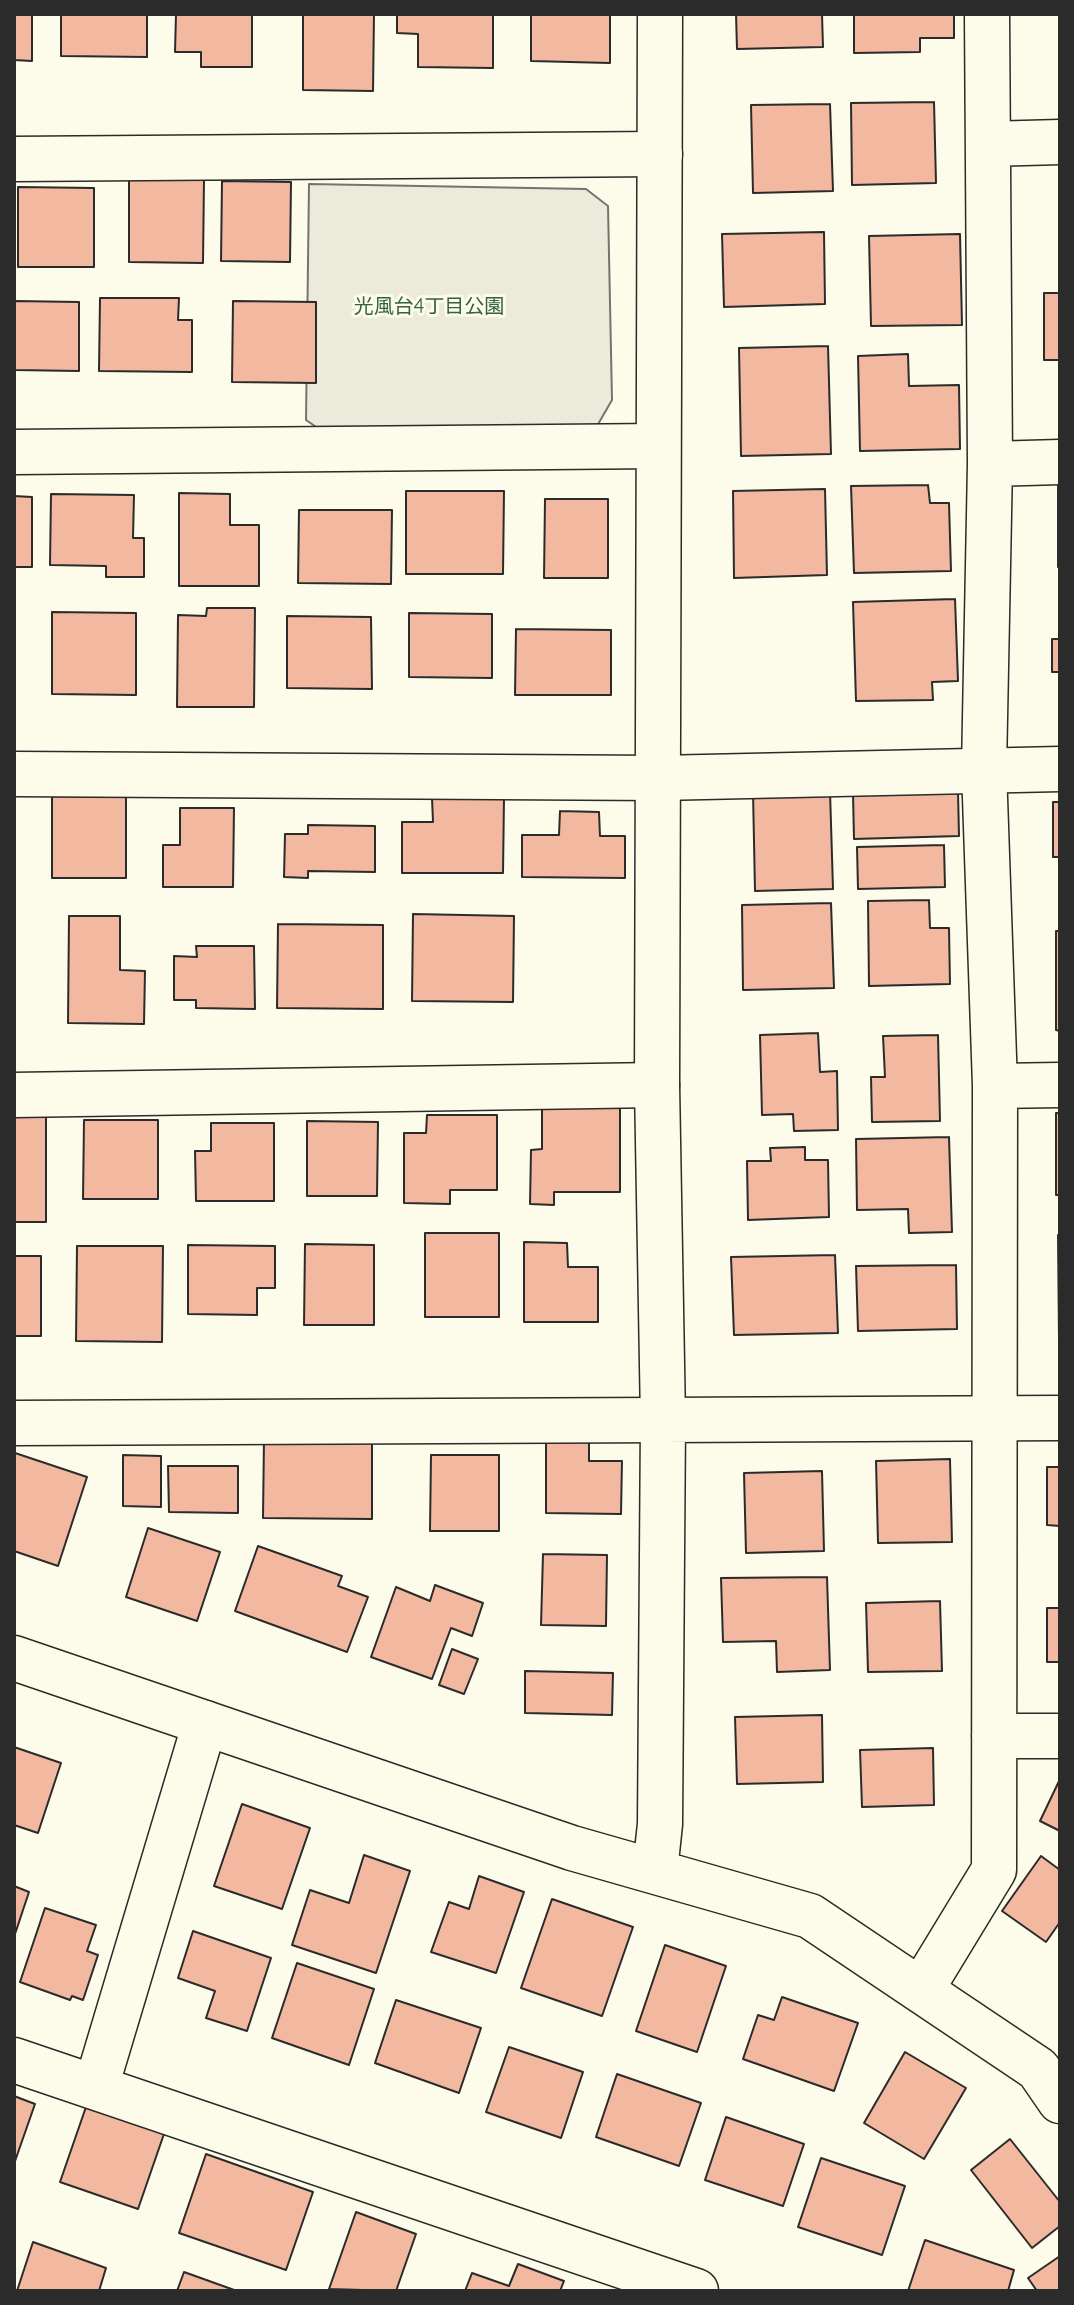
<!DOCTYPE html>
<meta charset="utf-8">
<style>
body{margin:0}
#map{position:relative;width:1074px;height:2305px;overflow:hidden;background:#fdfbea;font-family:Quicksand,sans-serif}
canvas{display:block}
.frame{position:absolute;inset:0;border:16px solid #2b2b2b;pointer-events:none}
</style>
<div id="map">
<canvas width="1074" height="2305"></canvas>
<div class="frame"></div>
</div>
<script>
const g = document.querySelector('canvas').getContext('2d');
g.lineJoin = 'round';
function fillPath(path, color) { g.fillStyle = color; g.fill(path, 'evenodd'); }
const toPath = rows => new Path2D(rows.map(r => 'M' + r).join(''));
function trace(path, color, width, dash) { g.strokeStyle = color; g.lineWidth = width; g.lineCap = dash ? 'butt' : 'round'; g.setLineDash(dash || []); g.stroke(path); }
function drawText(font, color, halo, rows, align = 'center') {
  g.font = font + ' Quicksand,"Noto Sans JP",sans-serif'; g.lineWidth = 6; g.setLineDash([]); g.textBaseline = 'middle'; g.strokeStyle = halo; g.fillStyle = color; for (const [text, x, y, turn = 0] of rows) {
    g.save(); g.translate(x, y); g.rotate((+turn || 0) * Math.PI / 180); g.textAlign = isNaN(turn) ? turn : align; if (halo) g.strokeText(text, 0, 0); g.fillText(text, 0, 0); g.restore();
  }
}
const green = toPath([
 [309,184,586,189,608,206,612,400,597,426,325,433,306,420,309,184]
]);
fillPath(green, '#ecebdb');
trace(green, '#74746e', 2);
const building = toPath([
 [14,14,32,14,32,61,14,60,14,14],
 [61,14,147,14,147,57,61,56,61,14],
 [176,14,252,14,252,67,201,67,201,52,175,52,176,14],
 [303,14,374,14,373,91,303,90,303,14],
 [397,14,493,14,493,68,418,67,418,34,397,33,397,14],
 [531,14,610,14,610,63,531,61,531,14],
 [736,14,822,14,823,47,737,49,736,14],
 [854,14,954,14,954,38,920,38,920,52,854,53,854,14],
 [934,102,936,183,852,185,851,103,934,102],
 [830,104,833,191,753,193,751,105,830,104],
 [129,179,204,179,203,263,129,262,129,179],
 [222,181,291,182,290,262,221,261,222,181],
 [18,187,94,188,94,267,18,267,18,187],
 [824,232,825,304,724,307,722,234,824,232],
 [960,234,962,325,871,326,869,236,960,234],
 [1044,293,1060,293,1060,360,1044,360,1044,293],
 [100,298,179,298,178,320,192,320,192,372,99,371,100,298],
 [15,301,79,302,79,371,15,370,15,301],
 [233,301,316,302,316,383,232,382,233,301],
 [828,346,831,454,741,456,739,348,828,346],
 [908,354,909,386,959,385,960,449,860,451,858,356,908,354],
 [1058,484,1060,484,1060,567,1058,567,1058,484],
 [928,485,930,503,949,503,951,571,854,573,851,486,928,485],
 [825,489,827,575,734,578,733,491,825,489],
 [406,491,504,491,503,574,406,574,406,491],
 [179,493,230,494,230,525,259,525,259,586,179,586,179,493],
 [51,494,134,495,133,538,144,538,144,577,106,577,106,566,50,565,51,494],
 [14,496,32,497,32,567,14,567,14,496],
 [545,499,608,499,608,578,544,578,545,499],
 [299,510,392,510,391,584,298,583,299,510],
 [955,599,958,681,932,682,933,700,856,701,853,602,955,599],
 [207,608,255,608,254,707,177,707,178,615,206,616,207,608],
 [52,612,136,613,136,695,52,694,52,612],
 [409,613,492,614,492,678,409,677,409,613],
 [287,616,371,617,372,689,287,688,287,616],
 [516,629,611,630,611,695,515,695,516,629],
 [1052,639,1060,639,1060,672,1052,672,1052,639],
 [830,791,833,889,755,891,753,792,830,791],
 [958,792,959,836,854,839,853,794,958,792],
 [52,796,126,797,126,878,52,878,52,796],
 [432,798,504,798,503,873,402,873,402,822,433,822,432,798],
 [1053,802,1060,802,1060,857,1053,857,1053,802],
 [180,808,234,808,233,887,163,887,163,845,180,845,180,808],
 [560,811,599,812,600,836,625,836,625,878,522,877,522,835,559,835,560,811],
 [308,825,375,826,375,872,308,871,308,878,284,877,285,834,308,834,308,825],
 [944,845,945,887,858,889,857,847,944,845],
 [929,900,930,928,949,928,950,984,869,986,868,901,929,900],
 [831,903,834,988,743,990,742,905,831,903],
 [413,914,514,916,513,1002,412,1001,413,914],
 [69,916,120,916,120,970,145,971,144,1024,68,1023,69,916],
 [278,924,383,925,383,1009,277,1008,278,924],
 [1056,931,1060,931,1060,1031,1056,1030,1056,931],
 [196,946,254,946,255,1009,196,1008,196,1000,174,1000,174,956,197,957,196,946],
 [818,1033,820,1072,837,1071,838,1130,794,1131,793,1114,762,1115,760,1035,818,1033],
 [938,1035,940,1121,872,1122,871,1077,885,1077,883,1036,938,1035],
 [542,1107,620,1108,620,1192,554,1192,554,1205,530,1204,531,1150,542,1149,542,1107],
 [1056,1113,1060,1113,1060,1195,1056,1195,1056,1113],
 [427,1115,497,1115,497,1190,450,1190,450,1204,404,1203,404,1133,426,1133,427,1115],
 [14,1116,46,1116,46,1222,14,1222,14,1116],
 [84,1120,158,1120,158,1199,83,1199,84,1120],
 [307,1121,378,1122,377,1196,307,1196,307,1121],
 [211,1123,274,1123,274,1201,196,1201,195,1151,211,1151,211,1123],
 [949,1137,952,1232,909,1233,908,1209,857,1210,856,1139,949,1137],
 [805,1147,805,1160,828,1160,829,1217,748,1220,747,1161,771,1161,770,1148,805,1147],
 [425,1233,499,1233,499,1317,425,1317,425,1233],
 [1058,1235,1060,1235,1060,1339,1059,1339,1058,1235],
 [524,1242,567,1243,568,1267,598,1267,598,1322,524,1322,524,1242],
 [305,1244,374,1245,374,1325,304,1325,305,1244],
 [188,1245,275,1246,275,1288,257,1288,257,1315,188,1314,188,1245],
 [77,1246,163,1246,162,1342,76,1341,77,1246],
 [835,1255,838,1333,734,1335,731,1257,835,1255],
 [14,1256,41,1256,41,1336,14,1336,14,1256],
 [956,1265,957,1329,858,1331,856,1266,956,1265],
 [264,1438,372,1439,372,1519,263,1518,264,1438],
 [546,1440,589,1441,589,1461,622,1461,621,1514,546,1513,546,1440],
 [15,1453,87,1477,58,1566,14,1551,15,1453],
 [123,1455,161,1456,161,1507,123,1506,123,1455],
 [431,1455,499,1455,499,1531,430,1531,431,1455],
 [950,1459,952,1542,878,1543,876,1461,950,1459],
 [168,1466,238,1466,238,1513,169,1512,168,1466],
 [1047,1467,1060,1467,1060,1526,1047,1525,1047,1467],
 [822,1471,824,1551,746,1553,744,1473,822,1471],
 [148,1528,220,1552,197,1621,126,1597,148,1528],
 [258,1546,342,1576,338,1586,368,1597,347,1652,235,1611,258,1546],
 [543,1554,607,1555,606,1626,541,1625,543,1554],
 [827,1577,830,1670,777,1672,776,1641,723,1642,721,1578,827,1577],
 [435,1585,483,1603,472,1636,451,1628,432,1679,371,1657,396,1587,430,1601,435,1585],
 [940,1601,942,1671,868,1672,866,1603,940,1601],
 [1047,1608,1060,1608,1060,1662,1047,1662,1047,1608],
 [452,1649,478,1659,464,1694,439,1685,452,1649],
 [525,1671,613,1673,612,1715,525,1713,525,1671],
 [822,1715,823,1782,737,1784,735,1717,822,1715],
 [14,1747,61,1763,38,1833,14,1825,14,1747],
 [933,1748,934,1805,862,1807,860,1750,933,1748],
 [1060,1779,1060,1831,1040,1821,1060,1779],
 [242,1804,310,1828,282,1909,214,1886,242,1804],
 [364,1855,410,1871,376,1973,292,1945,310,1890,349,1903,364,1855],
 [1041,1856,1060,1870,1060,1922,1046,1942,1002,1911,1041,1856],
 [479,1876,524,1892,496,1973,431,1952,449,1902,469,1909,479,1876],
 [14,1886,29,1892,14,1937,14,1886],
 [552,1899,633,1927,602,2016,521,1988,552,1899],
 [45,1908,96,1925,87,1951,98,1955,83,2000,72,1996,70,2000,20,1982,45,1908],
 [193,1931,271,1958,247,2031,206,2018,215,1991,178,1978,193,1931],
 [665,1945,726,1966,697,2052,636,2031,665,1945],
 [297,1963,374,1989,349,2065,272,2038,297,1963],
 [782,1997,858,2023,834,2091,743,2059,758,2015,774,2020,782,1997],
 [396,2000,481,2028,459,2093,375,2063,396,2000],
 [509,2047,583,2072,561,2138,486,2112,509,2047],
 [905,2052,966,2088,924,2159,864,2123,905,2052],
 [617,2074,701,2103,679,2166,596,2137,617,2074],
 [14,2096,35,2104,14,2164,14,2096],
 [87,2104,165,2131,138,2209,60,2182,87,2104],
 [726,2117,804,2144,783,2206,705,2180,726,2117],
 [1010,2139,1060,2202,1060,2226,1032,2248,971,2170,1010,2139],
 [206,2154,313,2192,286,2270,179,2233,206,2154],
 [821,2158,905,2186,882,2255,798,2227,821,2158],
 [356,2212,416,2234,396,2291,329,2289,356,2212],
 [925,2240,1014,2270,1008,2291,908,2291,925,2240],
 [33,2242,106,2268,99,2291,17,2291,33,2242],
 [1060,2256,1060,2291,1037,2291,1028,2278,1060,2256],
 [518,2264,564,2281,560,2291,465,2291,472,2273,509,2286,518,2264],
 [184,2272,237,2291,177,2291,184,2272]
]);
fillPath(building, '#f2b8a0');
trace(building, '#2b2b2b', 2);
const street = toPath([
 [988,144,1060,142],
 [14,159,660,154],
 [14,452,658,446],
 [990,464,1060,462],
 [14,774,659,778,1060,769],
 [995,1086,1060,1085],
 [14,1095,657,1085],
 [14,1423,663,1420],
 [994,1736,1060,1736],
 [921,1990,994,1870,995,1086,984,769,990,464,987,14],
 [14,2060,696,2291],
 [96,2087,205,1723]
]);
const secondary = toPath([
 [663,1420,1060,1418],
 [14,1658,572,1848,810,1916,1038,2069,1060,2101],
 [655,1871,660,1824,663,1420,657,1085,660,14]
]);
trace(street, '#2b2b2b', 47);
trace(secondary, '#2b2b2b', 47);
trace(street, '#fdfbea', 44);
trace(secondary, '#fdfbea', 44);
drawText('20px', '#34623c', '#fdfbea', [
 ["光風台4丁目公園",429,307]
]);
</script>
